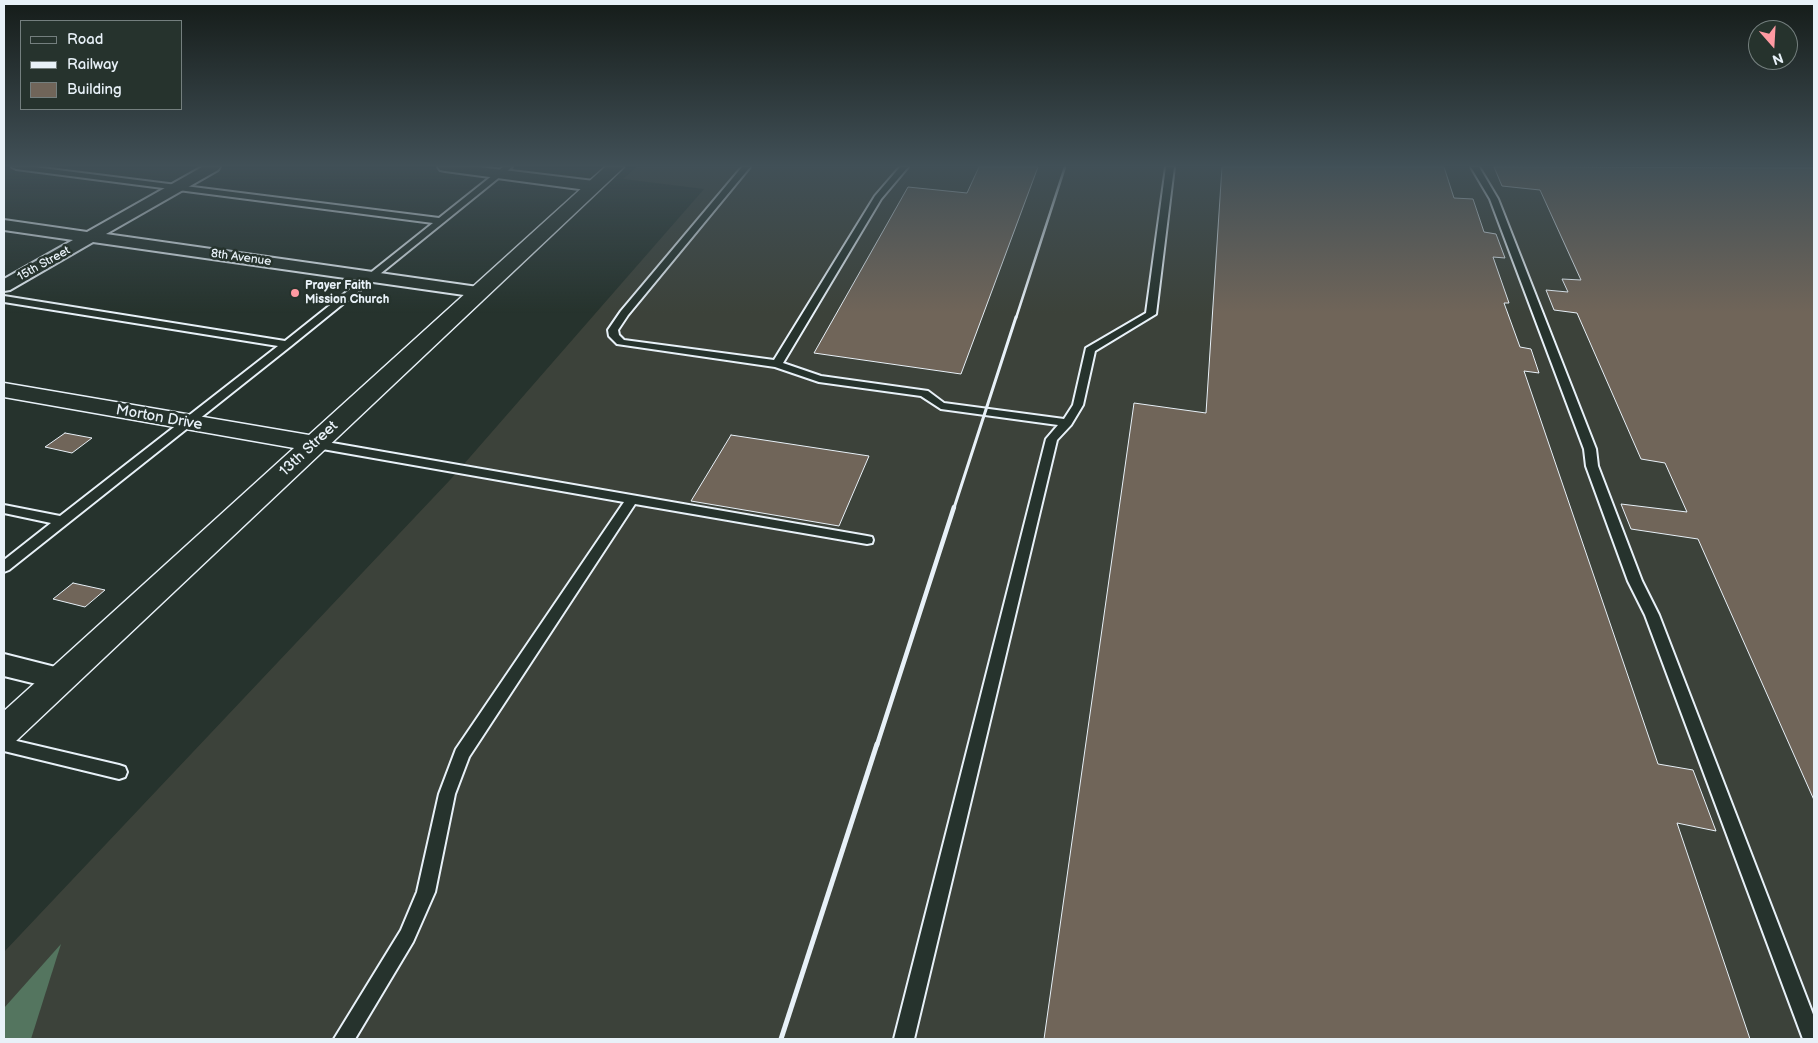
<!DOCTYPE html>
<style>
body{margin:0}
#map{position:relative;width:1818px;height:1043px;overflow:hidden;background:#26332d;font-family:"Balsamiq Sans",sans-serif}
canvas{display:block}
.frame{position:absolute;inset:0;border:5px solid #e8f1f8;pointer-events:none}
.legend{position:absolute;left:20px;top:20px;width:162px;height:90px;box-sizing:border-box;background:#26332d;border:1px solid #747f7e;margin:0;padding:6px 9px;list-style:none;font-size:15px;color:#e8f1f8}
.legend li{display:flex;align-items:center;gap:10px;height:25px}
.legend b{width:25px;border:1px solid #747f7e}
.north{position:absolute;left:1748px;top:20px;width:50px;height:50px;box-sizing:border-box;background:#26332d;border:1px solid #747f7e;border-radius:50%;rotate:161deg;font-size:14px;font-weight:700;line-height:20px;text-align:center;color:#e8f1f8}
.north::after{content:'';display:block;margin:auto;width:18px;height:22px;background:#ff9aa2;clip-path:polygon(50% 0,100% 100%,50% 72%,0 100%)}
</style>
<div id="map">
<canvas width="1818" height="1043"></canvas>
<div class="frame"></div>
<ul class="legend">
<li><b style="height:6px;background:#26332d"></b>Road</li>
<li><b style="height:6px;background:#e8f1f8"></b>Railway</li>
<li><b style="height:14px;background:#706559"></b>Building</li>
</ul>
<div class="north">N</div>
</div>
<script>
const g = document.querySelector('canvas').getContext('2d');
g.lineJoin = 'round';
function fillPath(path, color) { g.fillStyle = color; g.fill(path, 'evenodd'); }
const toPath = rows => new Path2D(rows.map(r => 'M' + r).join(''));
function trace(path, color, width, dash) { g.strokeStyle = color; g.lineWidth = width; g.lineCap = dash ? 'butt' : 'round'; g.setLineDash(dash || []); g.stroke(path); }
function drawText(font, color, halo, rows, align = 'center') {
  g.font = font + ' "Balsamiq Sans",sans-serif'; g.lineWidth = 5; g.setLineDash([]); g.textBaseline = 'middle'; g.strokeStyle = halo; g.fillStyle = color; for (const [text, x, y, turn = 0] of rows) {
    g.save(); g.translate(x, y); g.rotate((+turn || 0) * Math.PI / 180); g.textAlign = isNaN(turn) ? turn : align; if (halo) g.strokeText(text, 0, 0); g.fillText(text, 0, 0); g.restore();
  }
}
fillPath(toPath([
 [636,167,1814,167,1814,1039,4,1039,4,952,450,480,704,189,623,179]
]), '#3c423a');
fillPath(toPath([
 [61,944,31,1039,4,1039,4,1008]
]), '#54755f');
const building = toPath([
 [979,167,1038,167,961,374,814,353,908,187,967,193,979,167],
 [1222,167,1444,167,1454,198,1473,199,1484,232,1496,234,1505,258,1493,257,1509,303,1504,303,1520,347,1531,349,1539,373,1524,371,1658,764,1693,770,1716,831,1677,823,1750,1039,1044,1039,1134,403,1206,413,1222,167],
 [1494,167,1814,168,1814,800,1698,539,1631,529,1621,504,1687,512,1665,463,1641,459,1577,313,1554,310,1546,290,1568,292,1562,279,1581,280,1540,190,1502,186,1494,167],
 [65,433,92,438,72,453,45,447,65,433],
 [731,435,869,456,839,526,691,501,731,435],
 [73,583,105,590,85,607,53,599,73,583]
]);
fillPath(building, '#706559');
trace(building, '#e8f1f8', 1);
const lane = toPath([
 [12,167,34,167,439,218,503,167,512,167,291,346,9,570,4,572,4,560,51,523,4,513,4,505,60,516,278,346,4,302,4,296,285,341,433,223,16,169,12,167],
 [742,167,750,167,628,315,618,330,619,335,624,340,774,360,875,196,900,167,908,167,881,199,783,363,821,376,928,391,944,403,1064,419,1073,405,1086,348,1146,313,1166,167,1174,167,1156,314,1095,351,1083,405,1071,425,1057,440,914,1039,894,1039,1046,439,1058,425,941,409,921,396,819,382,775,367,617,344,609,336,608,330,621,311,742,167],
 [1471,167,1479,167,1498,199,1596,449,1598,466,1642,581,1659,615,1814,1017,1814,1039,1803,1039,1645,615,1628,581,1586,466,1584,449,1490,199,1471,167],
 [315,440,867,536,872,537,873,540,872,543,867,544,635,504,469,757,455,794,435,892,413,942,355,1039,334,1039,401,930,417,892,439,794,456,749,624,502,311,447,309,444,315,440],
 [4,738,119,765,125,767,127,772,125,777,119,779,4,751,4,738]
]);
const street = toPath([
 [202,167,220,167,218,170,106,234,478,287,484,288,487,292,484,296,478,297,93,242,10,290,4,291,4,279,73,240,4,230,4,220,87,232,202,167],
 [438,167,479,167,594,181,599,183,602,186,599,189,594,191,445,171,440,170,438,167],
 [4,654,71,671,75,679,71,687,61,690,4,676,4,654]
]);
const secondary = toPath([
 [605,167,624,167,16,741,4,745,4,711,294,448,4,397,4,383,309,435,605,167]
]);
trace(lane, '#e8f1f8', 4);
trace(street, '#e8f1f8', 4);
trace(secondary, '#e8f1f8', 3);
fillPath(lane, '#26332d');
fillPath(street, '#26332d');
fillPath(secondary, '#26332d');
trace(toPath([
 [1016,318,1065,167]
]), '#e8f1f8', 2.5);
trace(toPath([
 [954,508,1016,317]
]), '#e8f1f8', 3);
trace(toPath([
 [877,745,954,507]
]), '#e8f1f8', 4.5);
trace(toPath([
 [781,1039,877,744]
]), '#e8f1f8', 5);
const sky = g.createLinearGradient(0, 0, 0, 313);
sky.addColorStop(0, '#151c19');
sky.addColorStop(0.53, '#415057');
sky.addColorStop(1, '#41505700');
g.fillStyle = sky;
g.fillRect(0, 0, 1818, 313);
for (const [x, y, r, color] of [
 [295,293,5,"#ff9aa2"]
]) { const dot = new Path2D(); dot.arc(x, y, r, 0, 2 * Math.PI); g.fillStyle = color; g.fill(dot); trace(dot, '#26332d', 2); }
drawText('12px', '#e8f1f8', '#26332d', [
 ["8th Avenue",241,258,8],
 ["15th Street",44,264,-29]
]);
drawText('bold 12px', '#e8f1f8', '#26332d', [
 ["Prayer Faith",305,286],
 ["Mission Church",305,300]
], 'left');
drawText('15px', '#e8f1f8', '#26332d', [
 ["Morton Drive",159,418,10],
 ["13th Street",309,449,-43]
]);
</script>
